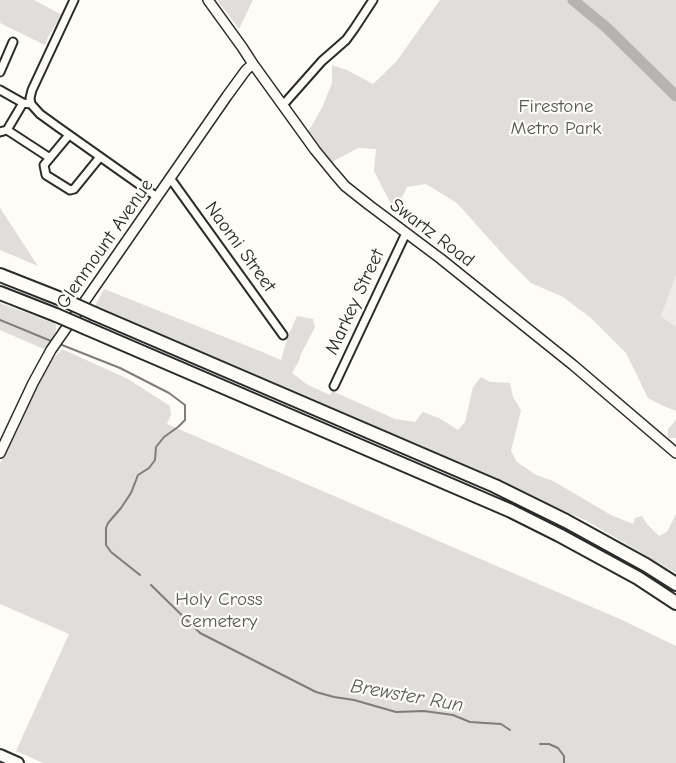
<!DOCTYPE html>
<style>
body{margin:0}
canvas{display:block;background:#fdfcf7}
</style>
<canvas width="676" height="763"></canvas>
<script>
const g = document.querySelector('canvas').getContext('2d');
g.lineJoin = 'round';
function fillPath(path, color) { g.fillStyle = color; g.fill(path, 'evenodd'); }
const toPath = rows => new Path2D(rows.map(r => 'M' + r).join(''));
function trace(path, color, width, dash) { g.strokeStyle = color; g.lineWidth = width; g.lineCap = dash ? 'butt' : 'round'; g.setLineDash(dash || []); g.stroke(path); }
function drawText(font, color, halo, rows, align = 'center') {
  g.font = font + ' "Comic Neue",sans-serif'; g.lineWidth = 4.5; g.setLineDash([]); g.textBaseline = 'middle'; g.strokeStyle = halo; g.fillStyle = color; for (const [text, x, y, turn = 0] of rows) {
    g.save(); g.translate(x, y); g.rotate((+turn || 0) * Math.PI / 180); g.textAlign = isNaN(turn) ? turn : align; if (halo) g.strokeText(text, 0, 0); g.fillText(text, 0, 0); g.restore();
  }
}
fillPath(toPath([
 [676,275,676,327,661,316]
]), '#edece8');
fillPath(toPath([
 [0,0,34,0,62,15,48,37,45,45,0,23],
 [217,0,253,0,239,29],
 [440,0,676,0,676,275,661,316,676,327,676,411,661,405,648,398,626,353,591,318,563,297,531,283,508,260,457,203,426,184,407,187,395,212,374,171,376,149,358,148,332,162,308,132,322,108,332,83,332,65,347,70,373,84,396,62],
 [0,208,38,266,0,250],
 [104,289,260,351,281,360,288,336,297,316,313,319,315,327,301,354,299,361,292,373,308,385,330,395,332,391,395,419,415,422,423,412,439,418,458,430,465,422,473,387,481,377,490,382,510,383,513,397,521,410,511,451,517,462,536,475,553,481,611,515,633,524,635,518,642,516,647,524,659,536,667,532,676,514,676,573,585,520,95,306],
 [0,303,56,324,56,330,53,338,46,350,0,330],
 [62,349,128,379,170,406,171,415,167,424,622,620,676,646,676,763,43,763,16,751,69,634,0,604,0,464,31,396,49,363],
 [676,420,676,438,668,438,668,429]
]), '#dfdeda');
trace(toPath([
 [0,320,51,341],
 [62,345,120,368,169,393,185,405,185,420,178,427,164,437,156,447,155,460,149,468,138,475,131,493,121,508,108,523,106,528,106,545,111,552,140,575],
 [151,585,200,633,316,692,334,697,354,700,396,712,424,711,453,715,470,722,501,724,510,730],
 [540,744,549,744,558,748,564,756,564,763]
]), '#7e7d7b', 2);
trace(toPath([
 [573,0,607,28,676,96]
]), '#b5b4b1', 11);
const minor = toPath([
 [74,0,32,90,30,98,31,104,40,114,58,127,157,197],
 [0,72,13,42],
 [0,90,23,103],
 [283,105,322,61,346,40,354,29,373,0],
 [7,130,23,103,31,104],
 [0,132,7,130,50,158],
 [69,135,44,165,46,175,70,190,74,189,100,157],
 [170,178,283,335],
 [334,386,406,233]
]);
const tertiary = toPath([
 [208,0,242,47,253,64,315,150,333,172,345,186,369,205,441,259,573,365,676,453],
 [0,453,33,383,51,350,227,96,246,70,253,64]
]);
const secondary = toPath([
 [0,755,18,763]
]);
const motorway = toPath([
 [0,275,66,301],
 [0,293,56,315],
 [95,314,495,486,566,521,646,565,676,584],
 [86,328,511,511,559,535,638,578,676,603]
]);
trace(minor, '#2b2b2b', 11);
trace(tertiary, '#2b2b2b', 12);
trace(secondary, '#2b2b2b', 14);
trace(motorway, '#2b2b2b', 16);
trace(minor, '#fdfcf7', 7);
trace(tertiary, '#fdfcf7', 9);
trace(secondary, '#fdfcf7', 10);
trace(motorway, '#fdfcf7', 12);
const motorwayBridge = toPath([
 [66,301,95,314],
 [56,315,86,328]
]);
trace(motorwayBridge, '#2b2b2b', 16, []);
trace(motorwayBridge, '#fdfcf7', 12);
drawText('19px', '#585857', '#fdfcf7', [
 ["Firestone",556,107],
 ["Metro Park",556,129],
 ["Holy Cross",219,600],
 ["Cemetery",219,622]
]);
drawText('19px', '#2b2b2b', '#fdfcf7', [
 ["Swartz Road",432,233,37],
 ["Glenmount Avenue",105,244,-55],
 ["Naomi Street",240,247,54],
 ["Markey Street",355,302,-65]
]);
drawText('italic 20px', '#5b5b5a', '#fdfcf7', [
 ["Brewster Run",407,696,10]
]);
</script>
